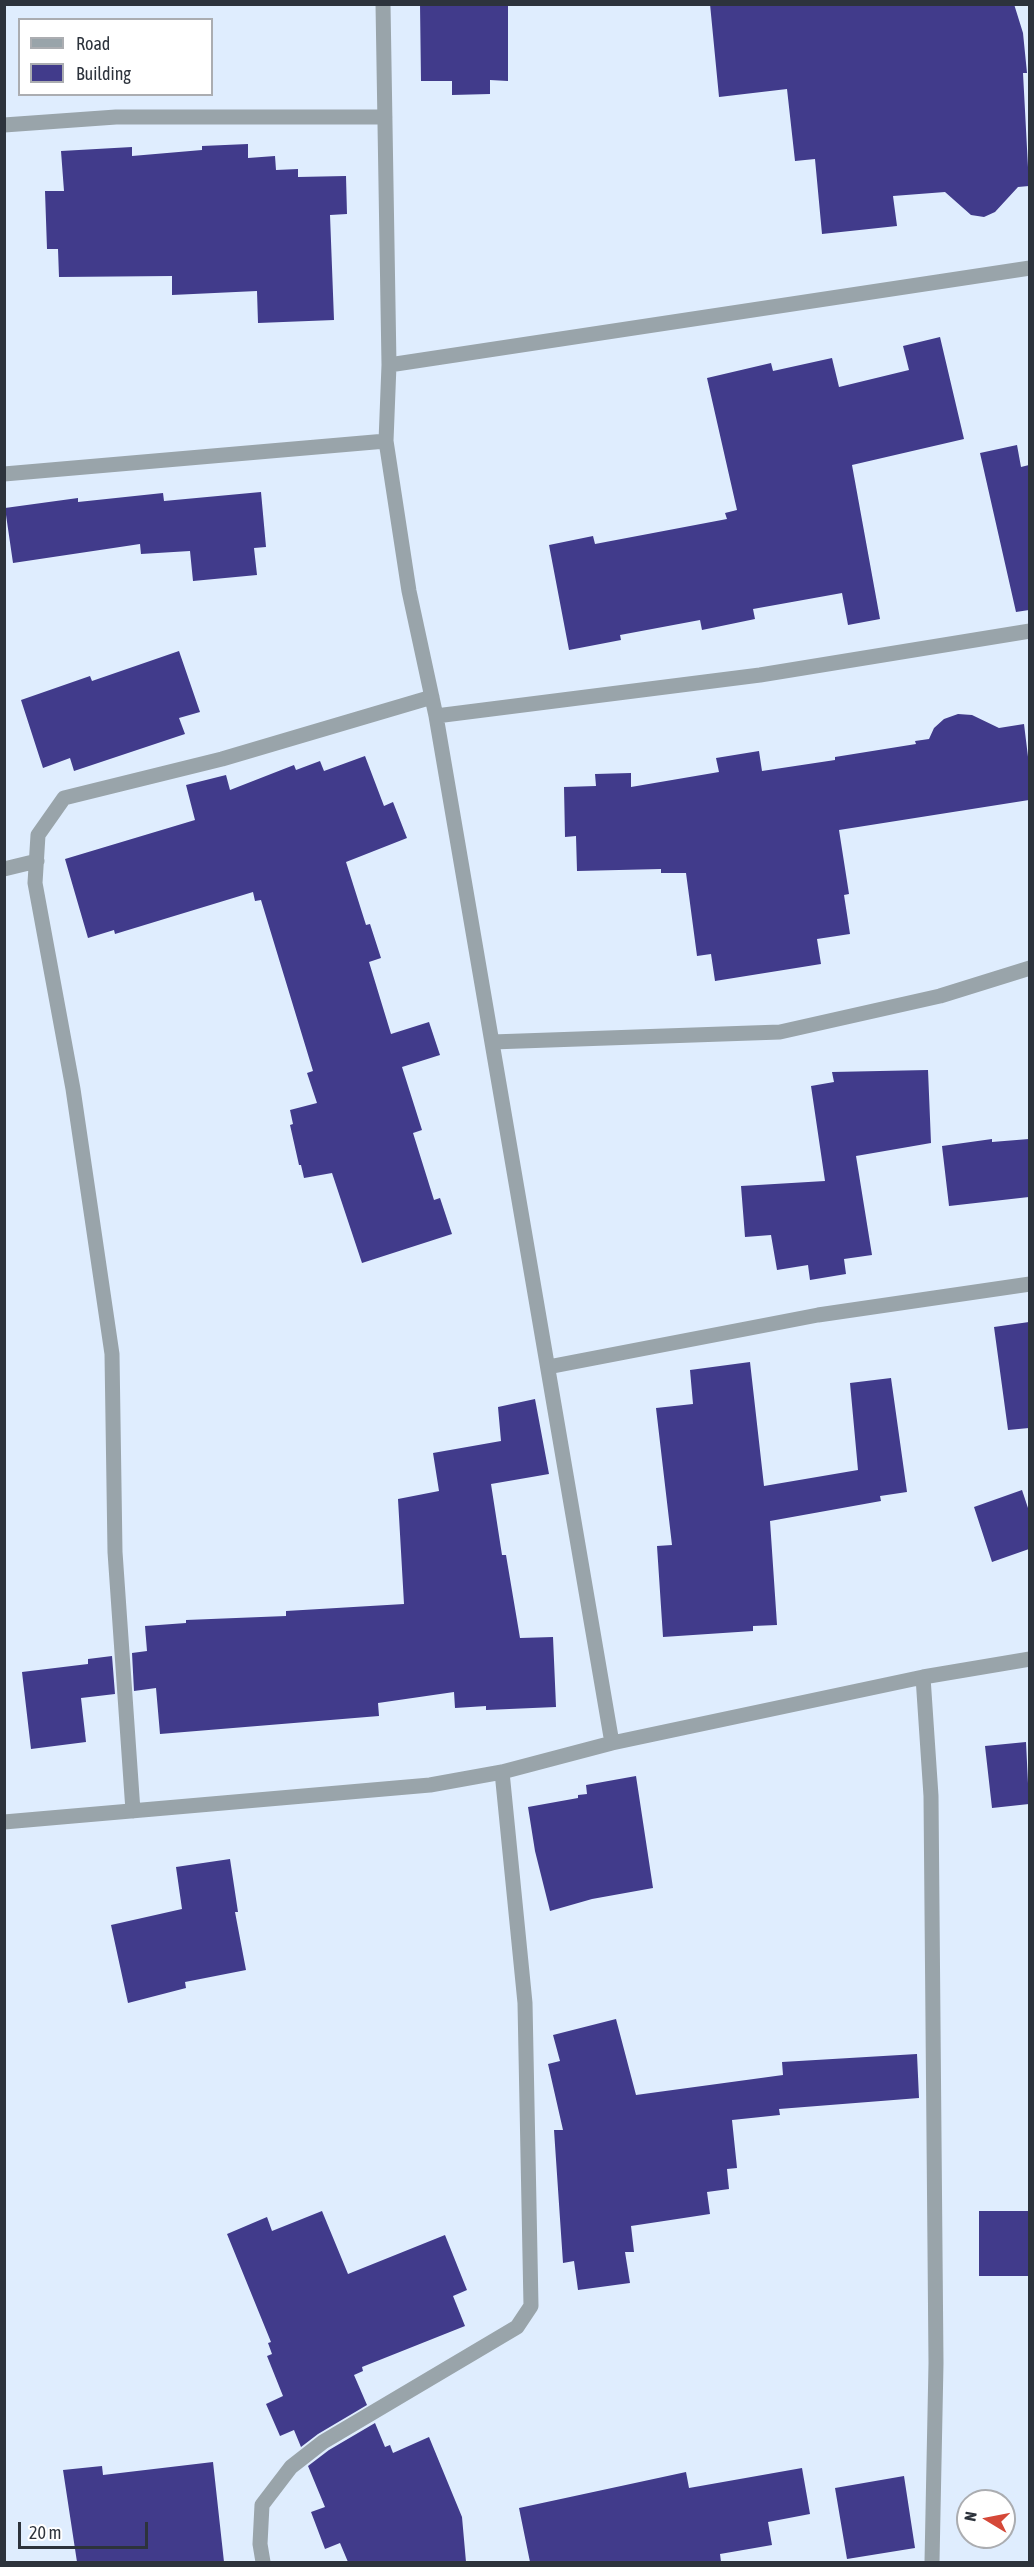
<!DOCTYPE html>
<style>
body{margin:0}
#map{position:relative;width:1034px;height:2567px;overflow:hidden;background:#dfedfe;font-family:"Asap Condensed",sans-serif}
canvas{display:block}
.frame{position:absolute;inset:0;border:6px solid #2d333c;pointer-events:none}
.legend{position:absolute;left:18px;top:18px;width:195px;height:78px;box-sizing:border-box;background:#fff;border:2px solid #abadb1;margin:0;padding:8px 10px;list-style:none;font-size:18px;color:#2d333c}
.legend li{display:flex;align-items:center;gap:12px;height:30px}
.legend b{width:30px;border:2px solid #abadb1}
.north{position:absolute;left:956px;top:2489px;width:60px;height:60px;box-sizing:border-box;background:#fff;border:2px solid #abadb1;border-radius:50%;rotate:280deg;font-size:16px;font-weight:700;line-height:24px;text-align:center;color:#2d333c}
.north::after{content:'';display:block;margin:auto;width:21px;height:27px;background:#d54838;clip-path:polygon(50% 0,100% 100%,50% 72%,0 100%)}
.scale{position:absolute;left:18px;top:2522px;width:130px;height:27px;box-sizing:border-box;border:3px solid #2d333c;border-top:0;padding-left:8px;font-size:18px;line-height:21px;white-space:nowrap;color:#2d333c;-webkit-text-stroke:4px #fff;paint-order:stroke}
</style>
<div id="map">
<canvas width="1034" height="2567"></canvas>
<div class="frame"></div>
<ul class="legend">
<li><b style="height:8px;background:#99a4aa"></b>Road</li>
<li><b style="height:16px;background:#413b8b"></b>Building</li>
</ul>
<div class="north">N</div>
<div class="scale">20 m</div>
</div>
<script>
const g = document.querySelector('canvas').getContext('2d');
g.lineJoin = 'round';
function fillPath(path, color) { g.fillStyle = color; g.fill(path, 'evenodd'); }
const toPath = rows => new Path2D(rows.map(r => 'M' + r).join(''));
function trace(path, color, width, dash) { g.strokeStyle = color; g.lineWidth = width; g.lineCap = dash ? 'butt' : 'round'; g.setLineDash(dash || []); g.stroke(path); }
fillPath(toPath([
 [420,4,508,4,508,81,490,80,490,94,452,95,452,81,421,81],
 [710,4,1014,4,1023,33,1027,73,1023,73,1029,186,1018,187,995,212,984,217,971,215,945,192,893,196,897,226,822,234,815,159,795,161,787,89,719,97],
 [248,144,248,158,275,156,276,170,298,169,298,177,346,176,347,214,330,215,334,320,258,323,257,291,172,295,172,276,59,277,58,249,47,249,45,191,64,191,61,151,132,147,132,156,202,150,202,146],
 [940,337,964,439,852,465,880,619,848,625,842,593,753,609,755,619,702,630,700,620,620,635,621,640,569,650,549,545,593,536,595,544,727,519,725,513,737,510,707,378,771,363,773,371,832,358,839,387,909,370,903,346],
 [1017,445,1021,467,1029,465,1029,610,1016,612,980,453],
 [261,492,266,547,254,548,257,575,193,581,190,551,141,554,140,544,13,563,5,508,78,498,78,502,163,493,164,501],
 [179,651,200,712,179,718,185,734,74,771,70,758,43,768,21,700,90,676,92,681],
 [958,714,972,715,999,728,1024,724,1029,765,1029,800,839,830,849,894,844,895,850,934,817,939,821,964,715,981,711,954,697,956,686,873,661,873,661,869,577,871,576,836,565,837,564,787,596,786,595,774,631,773,631,787,719,772,716,758,759,751,762,771,835,760,835,757,916,744,915,741,929,739,934,728,944,719],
 [365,756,384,806,393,802,407,838,346,862,366,925,370,924,381,958,369,962,391,1034,429,1022,440,1055,402,1067,422,1130,413,1133,434,1200,440,1198,452,1234,362,1263,332,1173,304,1178,301,1165,299,1165,290,1125,293,1124,290,1110,317,1103,307,1073,313,1071,261,900,255,901,253,892,115,934,114,930,88,938,65,859,195,820,186,785,226,775,230,790,294,765,296,770,320,761,324,771],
 [928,1070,931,1143,856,1156,872,1255,844,1259,846,1274,810,1280,808,1265,777,1270,771,1235,745,1237,741,1186,825,1181,811,1086,834,1082,832,1072],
 [992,1139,992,1142,1029,1139,1029,1197,949,1206,942,1146],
 [1029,1322,1029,1428,1008,1430,994,1327],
 [750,1362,764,1486,858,1470,850,1383,891,1378,907,1492,880,1496,881,1501,770,1521,777,1625,753,1626,753,1631,663,1637,657,1546,672,1545,656,1408,693,1404,690,1370],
 [535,1399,549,1474,491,1484,502,1555,506,1555,520,1638,553,1637,556,1707,486,1710,486,1706,455,1708,454,1692,378,1703,379,1716,160,1734,156,1688,134,1691,132,1653,147,1651,145,1626,186,1623,186,1620,286,1616,286,1611,404,1604,398,1499,439,1491,433,1453,501,1441,498,1407],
 [1022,1490,1029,1511,1029,1549,992,1562,974,1507],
 [112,1656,115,1694,81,1698,86,1742,31,1749,22,1672,88,1664,88,1659],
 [1026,1742,1029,1804,992,1808,985,1746],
 [636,1776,653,1888,592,1899,550,1911,535,1851,528,1807,578,1798,578,1795,587,1794,586,1785],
 [230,1859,238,1912,235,1912,246,1970,185,1982,186,1988,128,2003,111,1925,182,1909,176,1867],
 [616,2019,636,2095,783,2075,782,2062,917,2054,919,2098,779,2109,780,2115,732,2120,737,2168,727,2169,729,2189,707,2192,710,2214,631,2226,634,2252,625,2252,630,2283,578,2290,574,2261,563,2263,554,2130,563,2130,548,2064,560,2061,553,2035],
 [322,2211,348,2274,445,2235,467,2290,453,2296,465,2326,362,2367,363,2371,354,2375,367,2405,318,2434,301,2447,294,2430,280,2436,266,2404,283,2396,267,2356,272,2354,268,2343,271,2342,227,2234,267,2217,272,2231],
 [979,2211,1029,2211,1029,2276,979,2276],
 [375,2423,385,2447,390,2445,393,2453,429,2437,462,2517,466,2562,348,2562,340,2543,325,2549,311,2512,325,2507,308,2466,329,2450],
 [213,2462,224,2562,77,2562,63,2470,102,2466,103,2475],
 [802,2468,810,2514,768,2522,772,2545,720,2554,721,2562,530,2562,519,2508,686,2472,689,2488],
 [904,2476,915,2548,847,2559,835,2488]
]), '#413b8b');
trace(toPath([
 [383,4,389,365,386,441,409,591,436,716,612,1743],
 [4,125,116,117,385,117],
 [389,365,1030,268],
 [4,474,386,441],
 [436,716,760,675,1030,631],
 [4,869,37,861],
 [492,1042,780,1032,940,996,1030,968],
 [548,1367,818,1315,1030,1284],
 [923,1677,931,1796,936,2363,932,2562],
 [133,1811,115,1552,112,1354,73,1089,35,883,38,835,64,798,222,759,432,697],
 [4,1822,430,1785,502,1772,612,1743,923,1677,1030,1659],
 [263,2562,260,2544,262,2505,291,2467,323,2442,517,2327,531,2306,525,2003,502,1772]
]), '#99a4aa', 15);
</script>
